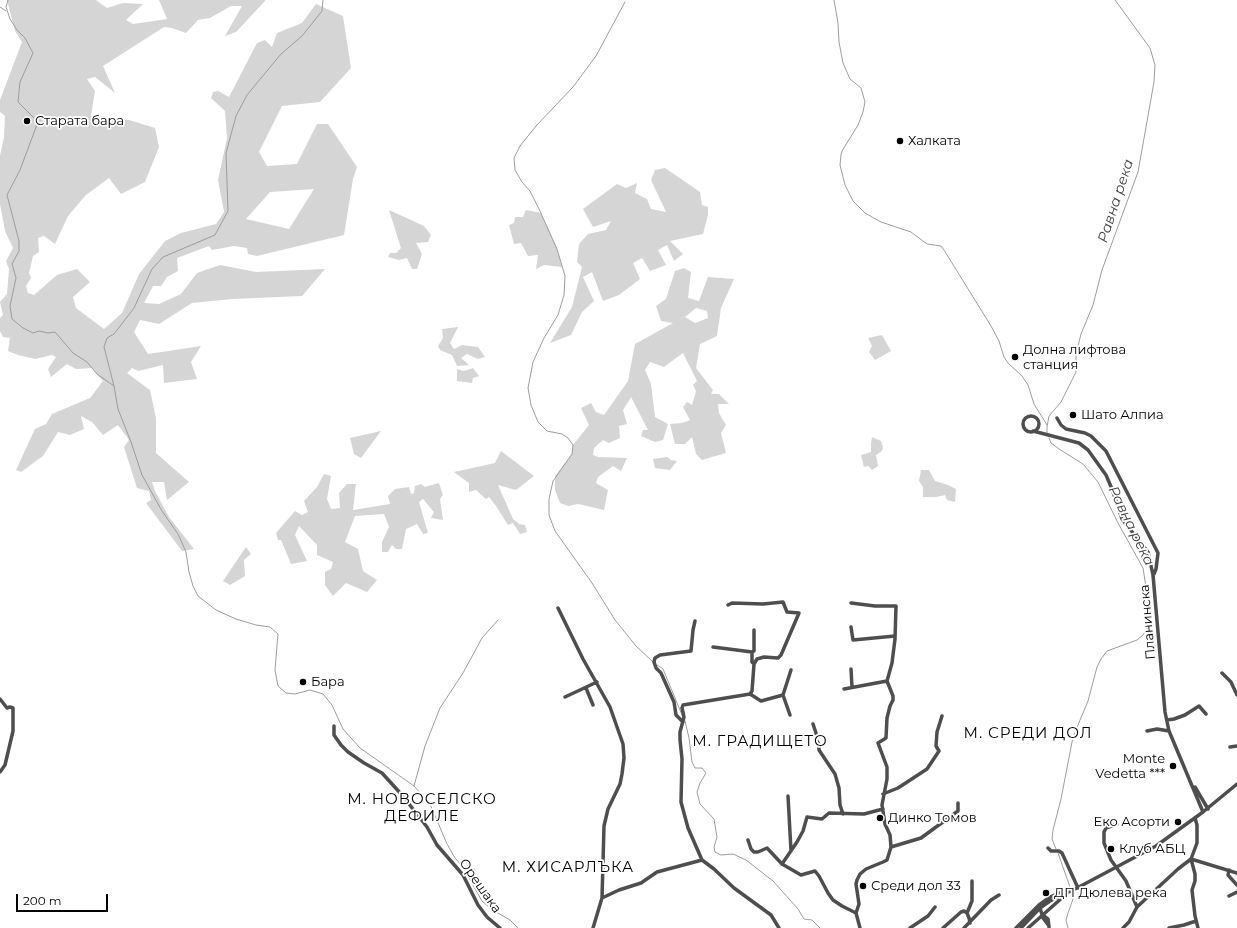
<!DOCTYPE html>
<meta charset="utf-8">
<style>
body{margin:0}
#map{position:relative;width:1237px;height:928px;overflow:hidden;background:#fff;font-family:Montserrat,sans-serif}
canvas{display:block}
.scale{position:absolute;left:16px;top:894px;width:92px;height:18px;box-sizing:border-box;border:2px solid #000;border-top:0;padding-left:5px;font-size:12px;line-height:14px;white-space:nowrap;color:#000;-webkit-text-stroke:3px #fff;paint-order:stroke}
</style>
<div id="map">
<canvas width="1237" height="928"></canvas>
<div class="scale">200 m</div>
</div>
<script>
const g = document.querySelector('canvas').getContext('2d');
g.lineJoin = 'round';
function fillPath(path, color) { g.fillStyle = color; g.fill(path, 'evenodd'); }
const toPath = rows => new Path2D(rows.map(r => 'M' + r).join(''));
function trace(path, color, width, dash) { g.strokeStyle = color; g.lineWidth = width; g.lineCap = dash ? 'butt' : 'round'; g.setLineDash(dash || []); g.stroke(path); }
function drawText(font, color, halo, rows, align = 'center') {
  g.font = font + ' Montserrat,sans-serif'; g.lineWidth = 3.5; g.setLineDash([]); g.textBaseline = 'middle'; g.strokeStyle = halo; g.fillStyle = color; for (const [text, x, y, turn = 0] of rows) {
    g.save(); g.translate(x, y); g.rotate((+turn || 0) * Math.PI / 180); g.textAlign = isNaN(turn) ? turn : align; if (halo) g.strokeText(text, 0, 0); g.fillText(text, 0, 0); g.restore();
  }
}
fillPath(toPath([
 [7,0,96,0,107,8,123,3,143,4,126,20,133,24,167,19,159,0,265,0,265,1,236,32,225,36,242,6,231,6,210,18,198,20,186,33,172,28,164,27,103,66,115,93,95,77,87,79,95,91,91,116,129,120,155,128,159,147,145,182,121,194,109,178,86,195,68,216,55,244,44,236,38,238,39,252,33,256,29,273,31,278,26,286,28,293,34,295,57,275,77,269,90,282,73,297,76,308,104,329,122,313,139,274,165,241,181,233,216,224,224,212,218,180,227,138,225,111,211,98,213,92,218,91,229,97,257,43,265,40,272,47,277,33,302,23,316,4,343,16,351,68,320,102,282,106,259,152,267,166,297,164,317,124,328,124,357,167,353,179,344,235,257,256,248,254,247,248,234,246,212,250,209,246,177,258,178,271,167,277,161,286,153,286,144,303,159,304,181,294,197,273,220,265,256,272,325,269,302,296,232,299,192,303,159,324,140,320,134,332,148,354,201,346,191,362,197,379,164,383,163,365,138,371,132,368,127,373,150,390,156,418,156,453,189,482,167,500,164,482,152,482,155,491,169,517,194,549,182,551,146,503,151,500,149,491,137,488,124,447,129,440,118,425,103,435,92,422,81,416,84,429,70,435,58,432,43,456,21,472,16,470,35,429,46,424,52,414,90,398,103,381,92,368,76,369,67,364,51,377,48,369,56,357,52,355,35,359,18,355,8,351,10,338,3,337,0,331,0,318,3,315,0,302,7,294,9,269,6,261,13,248,5,231,0,204,0,156,4,137,5,116,0,112,0,100,22,42,15,31],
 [314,189,289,229,246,219,270,192],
 [665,168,700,192,702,205,708,207,708,215,703,234,670,241,683,254,674,261,667,245,658,250,666,265,650,271,642,258,633,263,640,279,619,295,603,301,592,272,583,277,594,301,582,312,571,335,550,343,572,307,582,267,577,262,579,244,588,234,606,230,611,221,593,227,583,209,617,184,626,188,637,183,635,193,647,199,651,209,666,212,651,180,655,170],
 [389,210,424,226,431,235,428,242,416,243,422,254,417,269,412,269,407,258,399,260,388,257,390,253,396,253,401,248],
 [526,210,541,213,557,249,562,267,544,265,536,269,538,255,528,256,521,243,514,244,509,225,514,223,515,217,523,217],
 [684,268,691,272,688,298,699,301,708,277,734,279,721,308,717,336,700,344,696,368,713,390,711,394,719,394,729,404,718,404,719,413,726,425,721,433,726,453,702,460,696,454,692,437,685,444,675,444,670,424,682,423,690,420,683,407,687,402,692,405,696,391,693,385,697,381,683,353,664,367,650,362,645,370,651,384,655,417,668,424,663,440,655,442,641,436,643,430,648,430,631,397,623,410,627,424,619,426,620,438,609,443,603,440,594,448,593,455,598,457,627,458,621,471,613,466,598,477,596,483,608,490,604,510,578,504,568,506,560,503,555,490,555,476,572,454,573,445,589,425,581,408,591,403,596,412,604,415,628,381,635,344,673,323,661,321,656,306,666,299,675,271],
 [696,308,707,311,708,318,695,323,685,317],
 [458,327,450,343,454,349,462,345,478,347,485,357,478,359,467,354,461,358,469,365,457,366,452,355,440,350,438,346,443,338,442,329],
 [882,335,891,351,875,360,869,352,872,346,868,338],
 [473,368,479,376,473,378,472,383,457,381,457,369,464,371],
 [381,431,361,458,354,454,350,438],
 [872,437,881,441,883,447,882,451,876,455,878,466,872,470,868,466,864,467,861,455,871,452,871,443],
 [501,451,534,476,516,490,498,485,513,519,519,524,525,525,527,532,520,534,513,523,508,525,496,506,489,497,486,499,476,490,469,492,469,483,454,472,495,463],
 [667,457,671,460,677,461,670,470,655,468,653,459],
 [921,470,929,470,935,481,948,485,956,489,955,502,947,500,945,495,937,497,923,497,923,487,919,481],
 [324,474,331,476,327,499,331,509,340,508,339,493,347,484,356,484,353,510,390,504,388,496,395,489,409,487,411,494,414,493,415,486,421,484,425,487,439,483,443,495,440,499,443,520,431,518,434,512,423,499,419,502,428,533,423,534,417,524,406,529,402,549,396,549,392,545,388,552,382,552,382,542,389,527,384,514,355,516,345,542,358,549,363,571,377,580,367,592,346,583,333,596,325,585,325,572,331,569,333,562,317,555,317,545,299,526,295,535,307,561,291,564,281,540,278,540,276,533,295,511,302,515,308,512,304,501,317,487],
 [246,547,251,554,244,560,245,576,230,585,223,581]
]), '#d5d5d5');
trace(toPath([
 [8,0,6,7,10,19,17,30,25,38,33,53,20,82,18,102,38,122,20,170,7,195,19,241,19,251,12,264,16,278,10,306,12,319,23,328,33,333,39,331,48,333,55,332,73,353,87,362,97,374,114,386,118,409,131,442,142,475,162,511,178,534,186,552,189,572,193,586,198,596,216,610,236,619,256,625,270,627,278,634,275,670,278,686,286,693,295,694,310,690,323,694,332,705,343,729,360,748,414,786,430,804,447,844,455,858,463,867,482,901,491,909,510,920,518,928],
 [834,0,838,23,839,42,843,63,850,79,861,88,865,102,863,112,858,125,842,151,841,155,840,165,845,185,853,201,865,213,881,222,911,232,927,244,941,246,944,250,991,326,999,341,1004,357,1008,363,1022,376,1028,385,1034,404,1047,425],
 [625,2,596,56,573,87,536,126,520,146,514,158,515,170,522,182,530,191,539,209,557,249,565,276,564,295,558,315,544,338,533,362,528,388,531,405,538,422,547,431,562,434,568,438,573,445,572,454,553,481,549,499,549,515,555,531,592,583,615,620,636,646,653,662],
 [0,7,6,11],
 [114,386,104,347,107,338,114,334,134,308,152,269,163,257,215,235,228,211,226,153,236,116,247,95,281,54,302,36,322,11,323,0],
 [1047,433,1047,427,1049,416,1061,402,1076,372,1076,354,1081,334,1093,305,1102,270,1138,172,1154,82,1155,65,1150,48,1115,0],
 [1049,438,1051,443,1059,449,1083,464,1098,482,1118,523,1143,568,1148,600,1149,616,1148,626,1143,635,1137,640,1107,651,1101,659,1097,667,1088,701,1073,737,1061,799,1053,830,1052,839,1056,849],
 [657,665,663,669,682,715],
 [685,721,689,738,692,762,695,768,702,768,706,773,700,783,697,792,700,804,714,819,717,837,714,847,715,852,721,855,733,854,746,860,773,881,798,909,804,919,812,920,820,928],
 [414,786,425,746,440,708,463,673,482,638,498,620],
 [1058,853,1070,887],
 [1068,928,1066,920,1068,913,1073,899,1072,892]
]), '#9c9c9c', 1);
trace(toPath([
 '1023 424a8 8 0 1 1 16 0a8 8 0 1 1-16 0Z',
 [1057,418,1061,425,1066,429,1085,433,1091,436,1106,451,1158,553,1156,569,1154,574],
 [1033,431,1079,443,1088,450,1106,475,1112,489,1122,519,1148,552,1153,575,1165,712,1169,731,1203,812],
 [851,603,875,606,896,606,895,639,892,663,887,681,893,696,893,700,890,706,887,718,886,738,878,743,887,767,887,779,882,805,885,824,890,835,891,847,887,860,883,862,866,869,860,874,857,880,856,884,859,904,856,913,860,928],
 [728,605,732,603,763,604,783,602,787,612,799,613,781,655,778,658,764,657,757,659,754,664,752,691,750,694,683,705,682,708,684,717,680,732,680,740,682,759,681,802,688,828,702,860,714,869,734,888,771,915,779,928],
 [558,608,583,659,610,707,623,744,624,758,622,774,620,784,608,809,604,826,602,898,593,928],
 [851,627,853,640,895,636],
 [713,647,752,652],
 [754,664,752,662,752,652,754,651,754,630],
 [851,669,852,687],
 [1222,673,1231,682,1237,695],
 [586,688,593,705],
 [844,689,887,681],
 [750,694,761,701,783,695,791,670],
 [783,695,790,715],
 [565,697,597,682],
 [0,699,7,708,10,707,13,708,13,731,5,765,0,772],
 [1167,720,1174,719,1185,715,1199,706,1206,714],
 [683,722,676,715,674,702,661,673,656,668,654,662,655,658,660,655,691,651,693,630,695,621],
 [813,724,816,733,816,740,819,744,819,750,835,774,839,788,840,805,843,814],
 [334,726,334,735,341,745,348,752,364,763,382,773,402,795,427,827,437,845,463,875,478,905,487,917,500,928],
 [1147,731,1157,729,1169,731],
 [1230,747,1237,746],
 [1195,787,1208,809],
 [883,794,898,788,927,769,939,751,936,746,937,732,942,716],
 [788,796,791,851],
 [1195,818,1197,825,1197,843,1191,859,1237,873],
 [1117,824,1106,828,1104,832,1104,843,1111,860,1126,881,1137,907,1178,869,1191,859,1195,874,1195,881,1192,890,1195,916,1198,928],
 [748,840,751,849,754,852,758,852,767,848,782,864,801,875,815,871,819,876,828,893,833,900,842,906,856,913],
 [891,847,921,838,958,811,958,803],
 [1048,848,1051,851,1059,851,1062,853,1078,888],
 [782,864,797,842,803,831,807,817,822,819,829,813,864,814,883,809],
 [1229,870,1228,875,1237,885],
 [1229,896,1237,892],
 [602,898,619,890,641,883,657,872,702,860],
 [1040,908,1043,918,1049,926],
 [967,913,972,901,972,881],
 [1042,914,1048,919,1049,927],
 [910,928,928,916,935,907],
 [943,928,961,912,964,911,967,913,969,918,970,923],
 [964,928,991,900,999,895],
 [1016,928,1039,905,1050,897,1066,890],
 [1021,928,1040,908,1050,901,1077,888,1156,846,1203,812,1237,784],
 [1028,928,1063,897],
 [1123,928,1129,922,1137,907],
 [1169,928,1184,925,1196,921]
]), '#4e4e4e', 3.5);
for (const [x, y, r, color] of [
 [27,121,4,"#000"],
 [900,141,4,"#000"],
 [1015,357,4,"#000"],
 [1073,415,4,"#000"],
 [303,682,4,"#000"],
 [1173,766,4,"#000"],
 [880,818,4,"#000"],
 [1178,822,4,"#000"],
 [1111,849,4,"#000"],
 [863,886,4,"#000"],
 [1046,893,4,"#000"]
]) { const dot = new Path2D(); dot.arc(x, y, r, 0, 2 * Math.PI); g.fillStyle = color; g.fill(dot); trace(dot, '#fff', 1.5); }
drawText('13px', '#000', '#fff', [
 ["Старата бара",35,121],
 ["Халката",908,141],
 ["Долна лифтова",1023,350],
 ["станция",1023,365],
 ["Шато Алпиа",1081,415],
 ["Бара",311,682],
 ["Monte",1165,759,"right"],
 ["Vedetta ***",1165,774,"right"],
 ["Динко Томов",888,818],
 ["Еко Асорти",1170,822,"right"],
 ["Клуб АБЦ",1119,849],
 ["Среди дол 33",871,886],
 ["ДП Дюлева река",1054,893]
], 'left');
drawText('13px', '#000', '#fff', [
 ["Планинска",1148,622,-95],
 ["Орешака",480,886,55]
]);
drawText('italic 14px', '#3d3d3d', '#fff', [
 ["Равна река",1116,201,-72],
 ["Равна река",1131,526,64]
]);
g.letterSpacing = '1px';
drawText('15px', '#000', '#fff', [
 ["М. СРЕДИ ДОЛ",1028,734],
 ["М. ГРАДИЩЕТО",760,742],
 ["М. НОВОСЕЛСКО",422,800],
 ["ДЕФИЛЕ",422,817],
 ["М. ХИСАРЛЪКА",568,868]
]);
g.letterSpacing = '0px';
</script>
